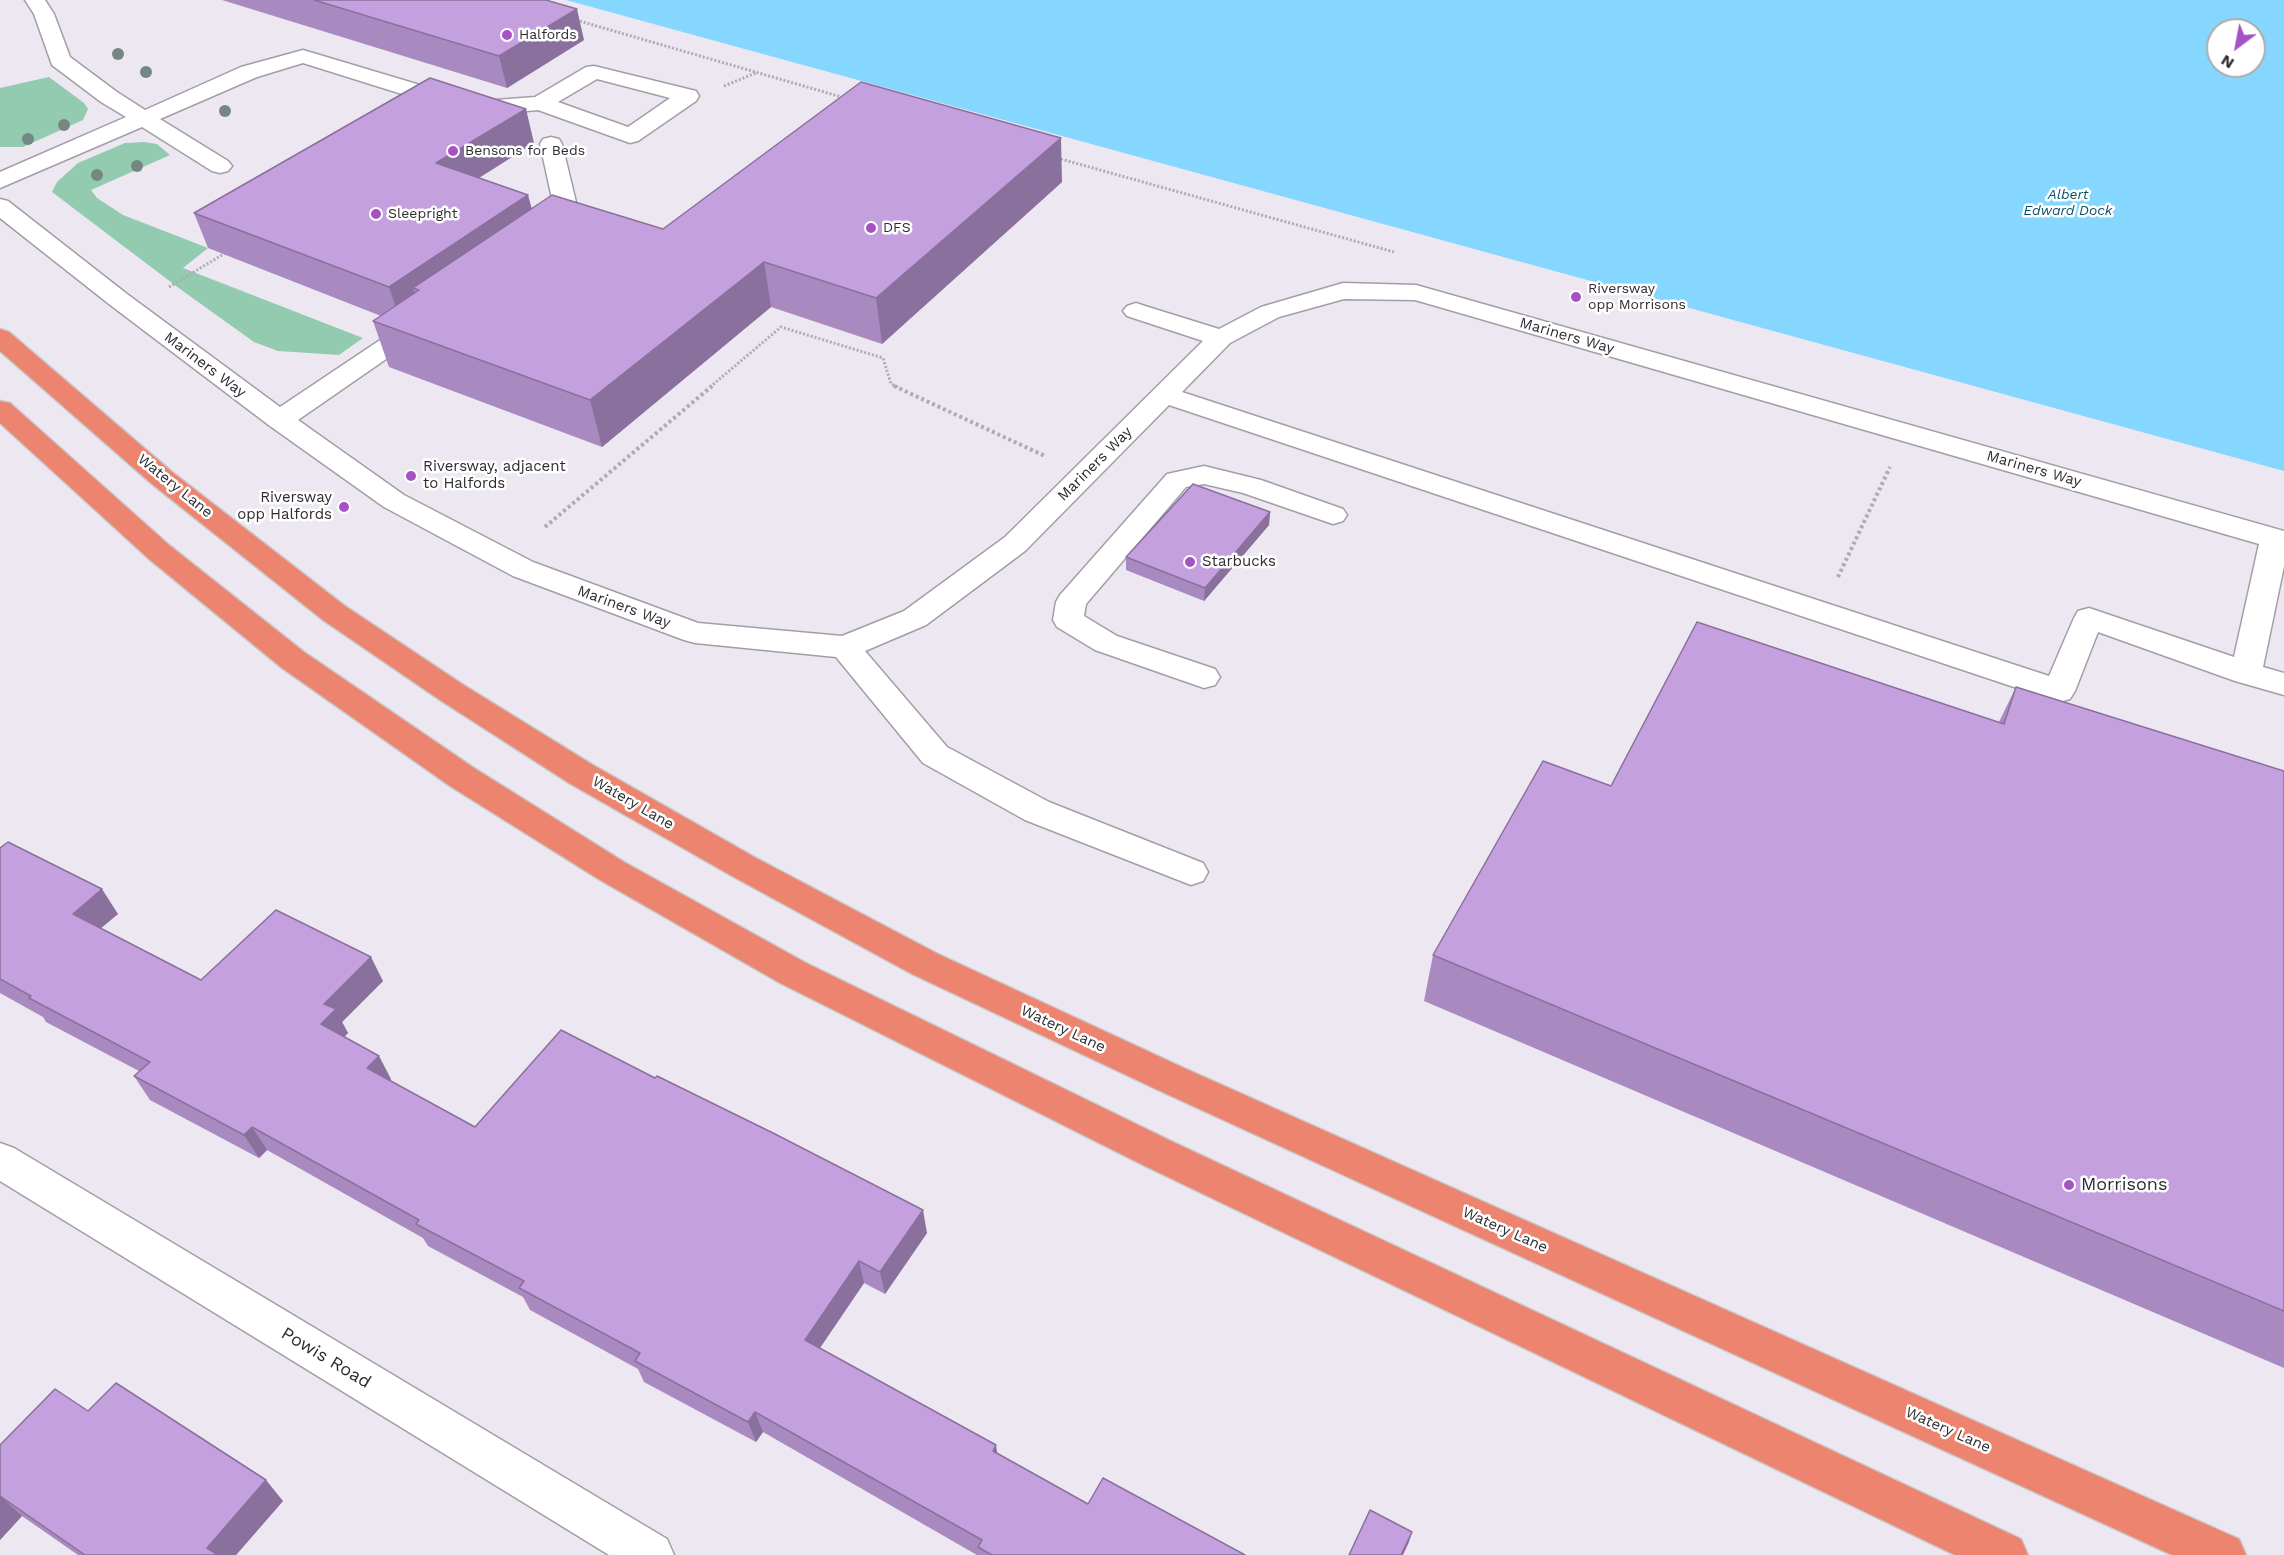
<!DOCTYPE html>
<style>
body{margin:0}
#map{position:relative;width:2284px;height:1555px;overflow:hidden;background:#ede7f2;font-family:"Work Sans",sans-serif}
canvas{display:block}
.north{position:absolute;left:2206px;top:18px;width:60px;height:60px;box-sizing:border-box;background:#fff;border:2px solid #ababac;border-radius:50%;rotate:212deg;font-size:16px;font-weight:700;line-height:24px;text-align:center;color:#2e2c30}
.north::after{content:'';display:block;margin:auto;width:21px;height:27px;background:#a553c3;clip-path:polygon(50% 0,100% 100%,50% 72%,0 100%)}
</style>
<div id="map">
<canvas width="2284" height="1555"></canvas>
<div class="north">N</div>
</div>
<script>
const g = document.querySelector('canvas').getContext('2d');
g.lineJoin = 'round';
function fillPath(path, color) { g.fillStyle = color; g.fill(path, 'evenodd'); }
const toPath = rows => new Path2D(rows.map(r => 'M' + r).join(''));
function trace(path, color, width, dash) { g.strokeStyle = color; g.lineWidth = width; g.lineCap = dash ? 'butt' : 'round'; g.setLineDash(dash || []); g.stroke(path); }
function drawText(font, color, halo, rows, align = 'center') {
  g.font = font + ' "Work Sans",sans-serif'; g.lineWidth = 5; g.setLineDash([]); g.textBaseline = 'middle'; g.strokeStyle = halo; g.fillStyle = color; for (const [text, x, y, turn = 0] of rows) {
    g.save(); g.translate(x, y); g.rotate((+turn || 0) * Math.PI / 180); g.textAlign = isNaN(turn) ? turn : align; if (halo) g.strokeText(text, 0, 0); g.fillText(text, 0, 0); g.restore();
  }
}
fillPath(toPath([
 [49,77,84,103,88,109,83,120,23,147,0,147,0,88],
 [144,142,157,144,170,155,91,190,97,198,123,215,208,248,183,268,363,338,339,355,278,351,254,342,180,289,52,192,57,182,78,163,125,143]
]), '#92cbb0');
fillPath(toPath([
 [566,0,2284,0,2284,471],
 [2218,30,2254,30,2254,66,2218,66]
]), '#86d7ff');
const minor = toPath([
 [25,0,45,0,54,14,70,57,117,92,145,110,241,67,303,50,450,94,483,101,535,97,586,67,594,66,696,91,699,96,696,101,638,141,630,143,538,110,483,115,437,105,303,63,257,77,160,119,228,161,232,166,228,171,220,173,212,171,142,127,0,188,0,172,126,117,101,102,52,65,34,14,25,0],
 [597,79,670,98,628,127,558,102,597,79],
 [551,137,559,139,562,144,581,223,563,239,554,241,545,239,542,234,557,221,540,144,543,139,551,137],
 [0,199,8,201,127,294,280,407,410,320,419,317,428,320,432,325,428,330,298,420,404,495,533,562,698,623,842,636,904,611,1005,537,1203,341,1127,316,1123,311,1127,306,1136,303,1145,306,1219,329,1261,307,1343,283,1416,285,2284,531,2284,566,2263,667,2284,673,2284,695,2235,681,2098,632,2075,691,2070,699,2059,702,1169,405,1025,551,926,625,865,651,947,747,1049,802,1203,863,1208,872,1203,881,1191,885,1025,820,923,763,836,657,695,643,684,640,513,576,384,507,270,426,109,304,0,218,0,199],
 [1344,299,1415,300,2259,544,2234,657,2089,608,2078,611,2074,618,2049,676,1182,392,1230,343,1279,317,1344,299],
 [1204,466,1261,480,1343,509,1347,515,1343,521,1333,524,1243,493,1204,484,1186,487,1086,604,1084,616,1117,636,1215,669,1220,677,1215,685,1204,688,1095,650,1057,627,1053,620,1056,602,1060,595,1167,474,1204,466],
 [0,1143,14,1148,667,1539,674,1555,609,1555,0,1181,0,1143]
]);
const highway = toPath([
 [0,329,9,332,172,472,345,606,462,684,593,765,756,858,938,954,1184,1068,2239,1539,2246,1555,2172,1555,1158,1090,912,974,732,876,569,783,440,700,323,620,152,484,0,351,0,329],
 [0,401,10,403,169,545,304,652,474,768,624,862,806,963,1171,1141,2021,1539,2028,1555,1955,1555,1143,1165,780,983,600,880,450,786,282,668,149,559,0,423,0,401]
]);
trace(minor, '#a39da7', 3);
trace(highway, '#c9c8c9', 3);
trace(toPath([
 [576,20,845,98],
 [724,86,756,73],
 [1057,158,1394,252],
 [169,287,227,252],
 [710,387,781,327,883,358,891,384,898,387]
]), '#afaab3', 3, [2, 2]);
trace(toPath([
 [894,386,1045,456],
 [545,527,712,386],
 [1838,577,1890,467]
]), '#afaab3', 4, [3, 3]);
fillPath(minor, '#fff');
fillPath(highway, '#ec846f');
g.fillStyle = '#768783';
for (const [x, y] of [
 [118,54],
 [146,72],
 [225,111],
 [64,125],
 [28,139],
 [137,166],
 [97,175]
]) { g.beginPath(); g.arc(x, y, 6, 0, 2 * Math.PI); g.fill(); }
fillPath(toPath([
 [222,0,546,0,584,40,507,88],
 [534,143,479,178,532,209,663,229,1062,182,882,344,771,307,602,447,389,367,373,321,381,316,208,248,194,213],
 [1270,512,1269,525,1204,601,1126,570,1126,557],
 [2016,687,2284,771,2284,1368,1424,1001,1433,955,1611,786,1999,722],
 [0,848,118,914,101,928,201,980,383,981,342,1022,348,1033,344,1037,391,1079,390,1081,475,1127,927,1233,885,1294,864,1283,820,1348,998,1454,1088,1504,1245,1555,977,1555,763,1432,756,1442,644,1382,638,1369,530,1310,523,1297,428,1246,423,1238,267,1150,259,1158,150,1100,134,1076,139,1071,46,1022,43,1017,0,993],
 [88,1411,283,1501,236,1555,78,1555,22,1516,0,1540,0,1445]
]), '#a98ac0');
fillPath(toPath([
 [577,9,584,40,507,88,499,56],
 [526,109,534,143,447,198,436,163],
 [1061,138,1062,182,882,344,876,298],
 [528,195,538,231,419,290,413,288,420,310,401,323,389,287],
 [764,262,771,307,602,447,590,400],
 [1270,512,1269,525,1204,601,1205,588],
 [102,889,118,914,89,938,73,914],
 [371,957,383,981,342,1022,348,1033,333,1048,321,1024,324,1004],
 [379,1056,391,1079,379,1092,367,1068],
 [252,1127,267,1150,259,1158,244,1135],
 [923,1210,927,1233,885,1294,880,1272],
 [859,1261,864,1283,811,1361,805,1340],
 [755,1412,763,1432,756,1442,748,1422],
 [996,1445,999,1465,993,1451],
 [266,1480,283,1501,236,1555,214,1555,207,1548],
 [0,1496,22,1516,0,1540],
 [1412,1532,1409,1542,1403,1555,1401,1555]
]), '#8a709c');
const building = toPath([
 [314,0,546,0,577,9,499,56,314,0],
 [430,78,526,109,436,163,528,195,389,287,194,213,430,78],
 [861,82,1061,138,876,298,764,262,590,400,373,321,419,290,413,288,552,195,663,229,861,82],
 [1193,484,1270,512,1205,588,1126,557,1193,484],
 [1697,622,2004,724,2016,687,2284,771,2284,1311,1433,955,1543,761,1611,786,1697,622],
 [8,842,102,889,73,914,201,980,276,910,371,957,324,1004,336,1009,321,1024,379,1056,367,1068,475,1127,561,1030,655,1078,657,1076,773,1133,923,1210,880,1272,859,1261,805,1340,996,1445,993,1451,1088,1504,1103,1478,1245,1555,992,1555,978,1547,982,1540,755,1412,748,1422,635,1361,640,1353,519,1288,524,1281,416,1224,419,1220,252,1127,244,1135,134,1076,150,1062,29,998,31,996,0,979,0,848,8,842],
 [116,1383,266,1480,207,1548,218,1555,85,1555,0,1496,0,1445,55,1389,88,1411,116,1383],
 [1370,1510,1412,1532,1401,1555,1349,1555,1370,1510]
]);
fillPath(building, '#c5a0df');
trace(building, '#8a709c', 1.5);
for (const [x, y, r, color] of [
 [507,35,6,"#a553c3"],
 [453,151,6,"#a553c3"],
 [376,214,6,"#a553c3"],
 [871,228,6,"#a553c3"],
 [1576,297,6,"#a553c3"],
 [411,476,6,"#a553c3"],
 [344,507,6,"#a553c3"],
 [1190,562,6,"#a553c3"],
 [2069,1185,6,"#a553c3"]
]) { const dot = new Path2D(); dot.arc(x, y, r, 0, 2 * Math.PI); g.fillStyle = color; g.fill(dot); trace(dot, '#fff', 2); }
drawText('14px', '#2e2c30', '#fff', [
 ["Halfords",519,35],
 ["Bensons for Beds",465,151],
 ["Sleepright",388,214],
 ["DFS",883,228],
 ["Riversway",1588,289],
 ["opp Morrisons",1588,305]
], 'left');
drawText('italic 14px', '#0b506a', '#fff', [
 ["Albert",2068,195],
 ["Edward Dock",2068,211]
]);
drawText('15px', '#2e2c30', '#fff', [
 ["Mariners Way",1567,336,16],
 ["Mariners Way",205,365,37],
 ["Mariners Way",1095,464,-45],
 ["Mariners Way",2034,469,16],
 ["Watery Lane",175,486,39],
 ["Mariners Way",624,607,20],
 ["Watery Lane",633,803,30],
 ["Watery Lane",1063,1029,25],
 ["Watery Lane",1505,1230,24],
 ["Watery Lane",1948,1430,24]
]);
drawText('15px', '#2e2c30', '#fff', [
 ["Riversway, adjacent",423,467],
 ["to Halfords",423,484],
 ["Riversway",332,498,"right"],
 ["opp Halfords",332,515,"right"],
 ["Starbucks",1202,562]
], 'left');
drawText('18px', '#2e2c30', '#fff', [
 ["Morrisons",2081,1185]
], 'left');
drawText('18px', '#2e2c30', '#fff', [
 ["Powis Road",326,1358,31]
]);
</script>
